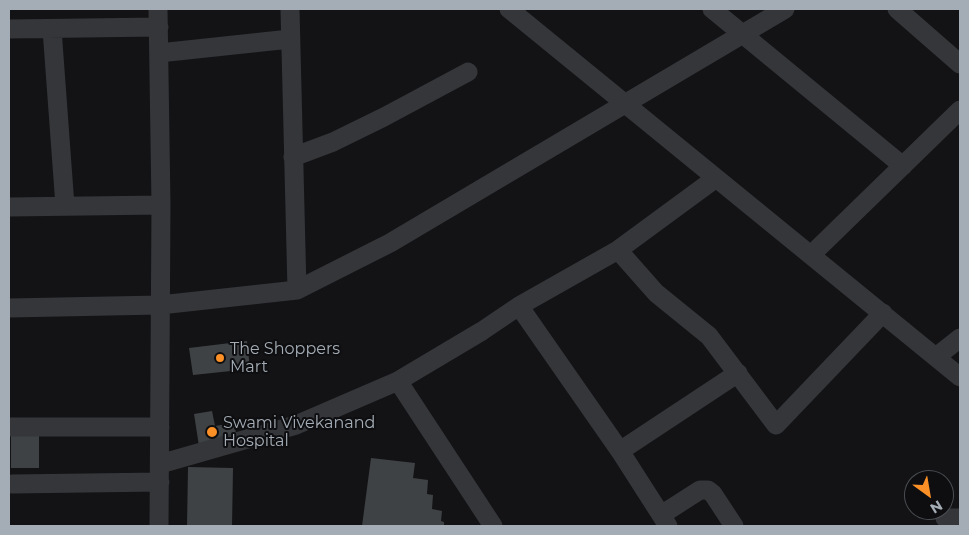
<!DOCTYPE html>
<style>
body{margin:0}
#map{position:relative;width:969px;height:535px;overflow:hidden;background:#131315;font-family:Montserrat,sans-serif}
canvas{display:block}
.frame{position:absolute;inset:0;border:10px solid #a4adb6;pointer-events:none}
.north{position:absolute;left:904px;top:470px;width:50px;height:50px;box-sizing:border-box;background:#0e0e10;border:1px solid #4a4e52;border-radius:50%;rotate:148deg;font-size:14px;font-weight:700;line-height:20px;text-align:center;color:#a4adb6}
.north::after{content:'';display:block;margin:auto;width:18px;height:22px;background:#fa9026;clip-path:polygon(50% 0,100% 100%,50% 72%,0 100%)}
</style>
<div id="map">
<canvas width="969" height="535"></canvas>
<div class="frame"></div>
<div class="north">N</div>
</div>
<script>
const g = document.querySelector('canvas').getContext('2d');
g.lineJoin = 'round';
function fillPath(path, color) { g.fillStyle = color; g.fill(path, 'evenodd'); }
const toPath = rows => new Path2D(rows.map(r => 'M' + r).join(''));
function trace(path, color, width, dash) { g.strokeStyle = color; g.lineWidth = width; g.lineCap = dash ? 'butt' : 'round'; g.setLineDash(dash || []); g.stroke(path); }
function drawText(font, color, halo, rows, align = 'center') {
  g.font = font + ' Montserrat,sans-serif'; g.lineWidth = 4; g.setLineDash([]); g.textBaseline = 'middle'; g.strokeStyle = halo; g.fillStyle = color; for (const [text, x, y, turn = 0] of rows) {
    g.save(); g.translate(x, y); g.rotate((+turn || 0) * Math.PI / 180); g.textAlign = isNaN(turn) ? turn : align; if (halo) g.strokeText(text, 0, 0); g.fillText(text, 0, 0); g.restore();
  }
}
fillPath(toPath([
 [247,341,250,369,193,375,189,348],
 [212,411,215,426,234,423,237,439,199,446,194,414],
 [11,433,39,433,39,468,11,468],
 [371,458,415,463,413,478,428,480,427,494,433,495,432,509,442,511,441,521,444,522,444,526,362,526],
 [188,467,233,468,232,526,187,526]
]), '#3f4245');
trace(toPath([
 [158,9,161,205,159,526],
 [290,9,297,290],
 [509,9,960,377],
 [712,9,903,166],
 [897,9,960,64],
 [9,29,159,27],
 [52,29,65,206],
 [159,53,290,39],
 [293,157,333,142,384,117,468,72],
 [9,207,161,205],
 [618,250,656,293,709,336,776,425,883,313],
 [811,255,960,110],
 [519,306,620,451,668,526],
 [9,308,160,305,297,290,390,243,785,9],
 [936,357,960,338],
 [398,381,493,526],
 [9,427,160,427],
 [620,451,738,373],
 [160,464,296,425,398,381,482,331,519,306,618,250,716,178],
 [12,484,160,482],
 [661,515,700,490,708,490,713,494,734,526],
 [945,518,960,518]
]), '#34363a', 19);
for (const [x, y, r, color] of [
 [220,358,5,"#fa9026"],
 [212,432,6,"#fa9026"]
]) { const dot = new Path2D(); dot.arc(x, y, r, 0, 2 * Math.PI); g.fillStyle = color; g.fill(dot); trace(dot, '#0e0e10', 2); }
drawText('16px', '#a4adb6', '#0e0e10', [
 ["The Shoppers",230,349],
 ["Mart",230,367],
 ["Swami Vivekanand",223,423],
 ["Hospital",223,441]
], 'left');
</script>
